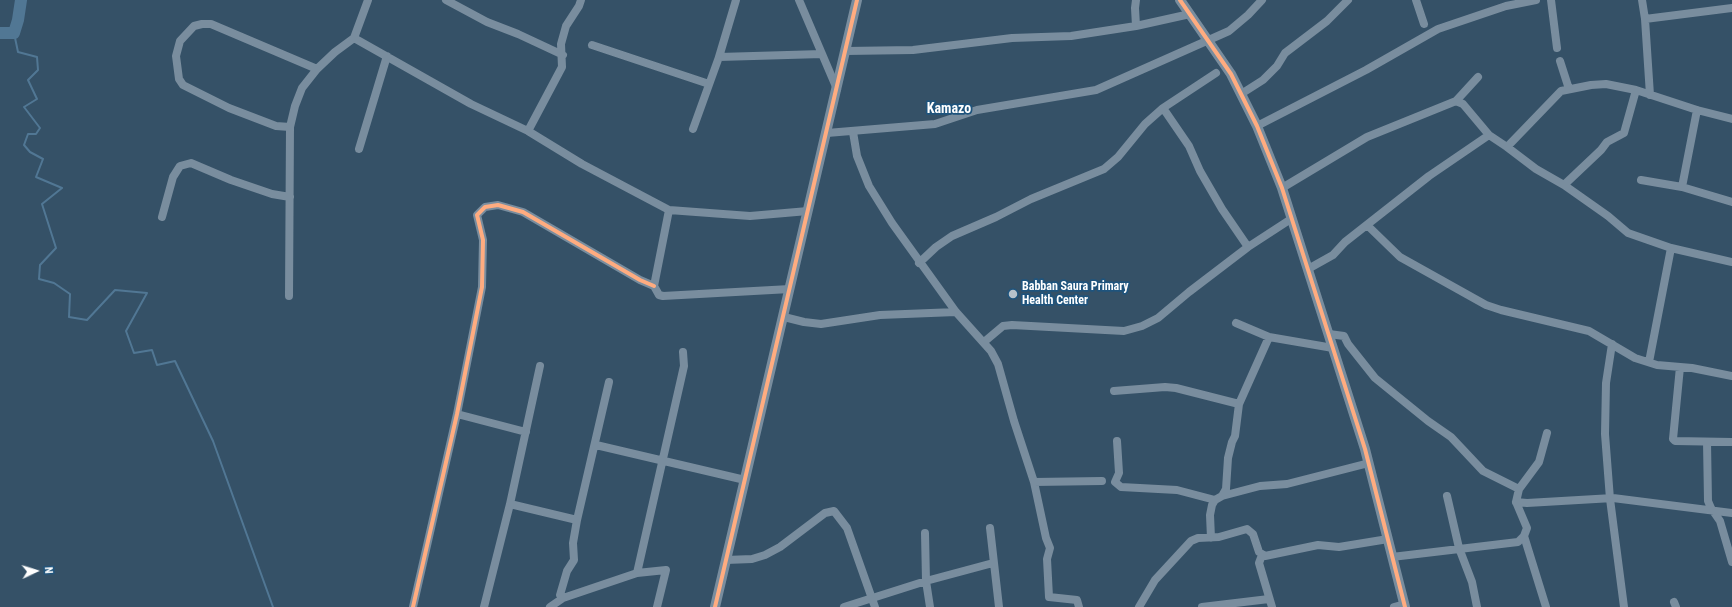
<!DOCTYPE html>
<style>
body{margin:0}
#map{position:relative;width:1732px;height:607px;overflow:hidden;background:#355167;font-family:"Roboto Condensed",sans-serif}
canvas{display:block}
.north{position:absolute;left:16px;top:551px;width:40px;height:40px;-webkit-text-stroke:3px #1f547d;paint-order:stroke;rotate:86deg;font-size:11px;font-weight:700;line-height:16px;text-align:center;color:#fff}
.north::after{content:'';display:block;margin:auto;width:14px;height:18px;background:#fff;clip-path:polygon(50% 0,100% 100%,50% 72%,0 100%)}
</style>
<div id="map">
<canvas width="1732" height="607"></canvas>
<div class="north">N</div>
</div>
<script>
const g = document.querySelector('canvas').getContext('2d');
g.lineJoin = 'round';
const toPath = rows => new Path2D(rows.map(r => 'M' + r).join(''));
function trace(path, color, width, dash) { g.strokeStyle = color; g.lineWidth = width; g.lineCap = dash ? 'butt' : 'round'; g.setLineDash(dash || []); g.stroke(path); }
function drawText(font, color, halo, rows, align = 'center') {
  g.font = font + ' "Roboto Condensed",sans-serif'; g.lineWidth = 3.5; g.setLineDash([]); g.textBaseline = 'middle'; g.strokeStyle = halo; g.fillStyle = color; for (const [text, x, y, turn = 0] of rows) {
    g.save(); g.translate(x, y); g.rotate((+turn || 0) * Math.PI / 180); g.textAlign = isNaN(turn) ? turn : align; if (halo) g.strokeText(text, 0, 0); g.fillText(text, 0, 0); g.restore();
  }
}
trace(toPath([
 [14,33,18,52,37,57,38,70,28,80,37,99,24,107,40,128,36,134,28,134,24,145,30,152,43,159,36,177,62,188,42,204,56,248,40,265,39,279,54,283,70,294,69,317,87,320,115,290,147,293,126,331,134,353,152,350,157,365,175,361,213,441,273,607]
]), '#517794', 2);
trace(toPath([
 [0,33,14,33,18,20,21,0]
]), '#517794', 12);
trace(toPath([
 [368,0,354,38,471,104,528,131,582,164,669,210,750,216,808,211],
 [446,0,487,22,518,34,563,55],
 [799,0,837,89],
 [1416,0,1424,24],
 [1551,0,1557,48],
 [1642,0,1645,19,1650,95],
 [1645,19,1732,8],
 [1136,26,1135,8,1136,0],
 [592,45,709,84],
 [846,51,913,50,1012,38,1071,36,1136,26,1190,14],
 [719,57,822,54],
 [1560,61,1569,89],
 [1241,94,1263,80,1277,66,1285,53,1327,21,1348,0],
 [1456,101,1478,77],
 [1163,108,1189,146,1200,171,1222,209,1248,247],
 [1257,126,1366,70,1438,29,1506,6,1536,0],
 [290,127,276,126,229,108,183,85,179,79,176,56,180,41,194,26,202,24,211,24,317,69],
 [693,129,719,57,736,0],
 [528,131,562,67,561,44,566,26,579,6,581,0],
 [853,132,857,156,869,186,892,223,956,312,991,351,998,364,1014,421,1034,482,1046,538,1050,548,1047,559,1049,597,1077,600,1079,607],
 [827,133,935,124,977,110,1096,90,1229,31,1248,15,1262,0],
 [1507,147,1561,91,1591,85,1606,84,1636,90,1697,110,1732,119],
 [359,149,387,56],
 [1641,180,1682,187,1697,110],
 [1564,185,1601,150,1607,142,1624,133,1636,90],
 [1682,187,1732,202],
 [1282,188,1367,137,1456,101,1463,104,1489,135,1507,147,1536,169,1564,185,1608,216,1628,233,1671,248,1732,262],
 [669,210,654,286,659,295,663,296,790,289],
 [162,217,173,177,180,166,191,163,231,180,272,194,290,197],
 [1367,225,1400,257,1486,305,1501,310,1589,331,1635,358,1657,365,1692,368,1732,376],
 [919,263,936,247,952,236,996,217,1031,199,1104,169,1118,157,1145,124,1163,108,1216,73],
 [1308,269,1333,255,1345,242,1429,176,1489,135],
 [289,296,290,127,295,106,302,88,317,69,335,52,354,38],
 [784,317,804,322,821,324,880,315,956,312],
 [1236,323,1269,337,1333,348],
 [1329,334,1344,336,1348,344,1375,378,1428,421,1451,437,1483,471,1519,489,1516,502,1527,503,1613,498,1732,513],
 [984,342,1003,326,1012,325,1124,331,1142,326,1158,318,1189,292,1248,247,1291,219],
 [1612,344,1606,383,1605,434,1610,499,1624,607],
 [1649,362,1671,248],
 [1680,367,1673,439,1675,441,1732,442],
 [609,382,577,520,573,543,574,560,567,571,560,595,563,598,566,597,637,573,666,570,657,607],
 [1114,391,1165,387,1176,388,1239,404],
 [457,414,526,432],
 [1117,441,1119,473,1115,482,1121,487,1177,490,1215,500],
 [1707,442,1708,501,1711,508,1720,521,1732,562],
 [596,445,745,480],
 [1034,482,1102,481],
 [1519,489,1539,462,1547,433],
 [1222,496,1260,486,1287,484,1369,463],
 [1447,496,1459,548,1472,582,1477,607],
 [510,504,577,520],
 [990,528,999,607],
 [925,533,926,581,930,607],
 [1524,536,1546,607],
 [1211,538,1210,515,1212,505,1215,500,1222,496,1226,489,1228,458,1232,442,1235,436,1239,404,1269,337],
 [1262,555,1259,563,1272,607],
 [1392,557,1518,542,1524,536,1527,528,1516,502],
 [726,560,752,559,765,555,780,547,825,513,834,511,847,528,875,607],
 [637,573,684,366,683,352],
 [1674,602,1676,607],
 [413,607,457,414,482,287,483,240,477,215,485,207,498,205,523,212,640,280,654,286],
 [484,607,510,504,540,366],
 [550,607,563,598],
 [844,607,926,581,993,563],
 [1139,607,1155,580,1191,541,1198,538,1219,537,1247,529,1253,534,1259,552,1265,556,1318,545,1339,547,1388,539],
 [1202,607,1269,599],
 [1394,607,1405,604]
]), '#798d9e', 8);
trace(toPath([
 [1180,0,1231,74,1257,126,1282,188,1365,449,1405,607],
 [715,607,857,0]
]), '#798d9e', 10);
trace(toPath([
 [1180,0,1231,74,1257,126,1282,188,1365,449,1405,607],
 [413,607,457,414,482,287,483,240,477,215,485,207,498,205,523,212,640,280,654,286],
 [715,607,857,0]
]), '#ffac80', 4);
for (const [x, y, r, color] of [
 [1013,294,5,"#b8c2ca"]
]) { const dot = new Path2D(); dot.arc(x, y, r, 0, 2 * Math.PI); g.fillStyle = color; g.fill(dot); trace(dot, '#1f547d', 1.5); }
drawText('bold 12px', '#fff', '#1f547d', [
 ["Babban Saura Primary",1022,287],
 ["Health Center",1022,301]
], 'left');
drawText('bold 14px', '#fff', '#1f547d', [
 ["Kamazo",949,109]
]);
</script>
